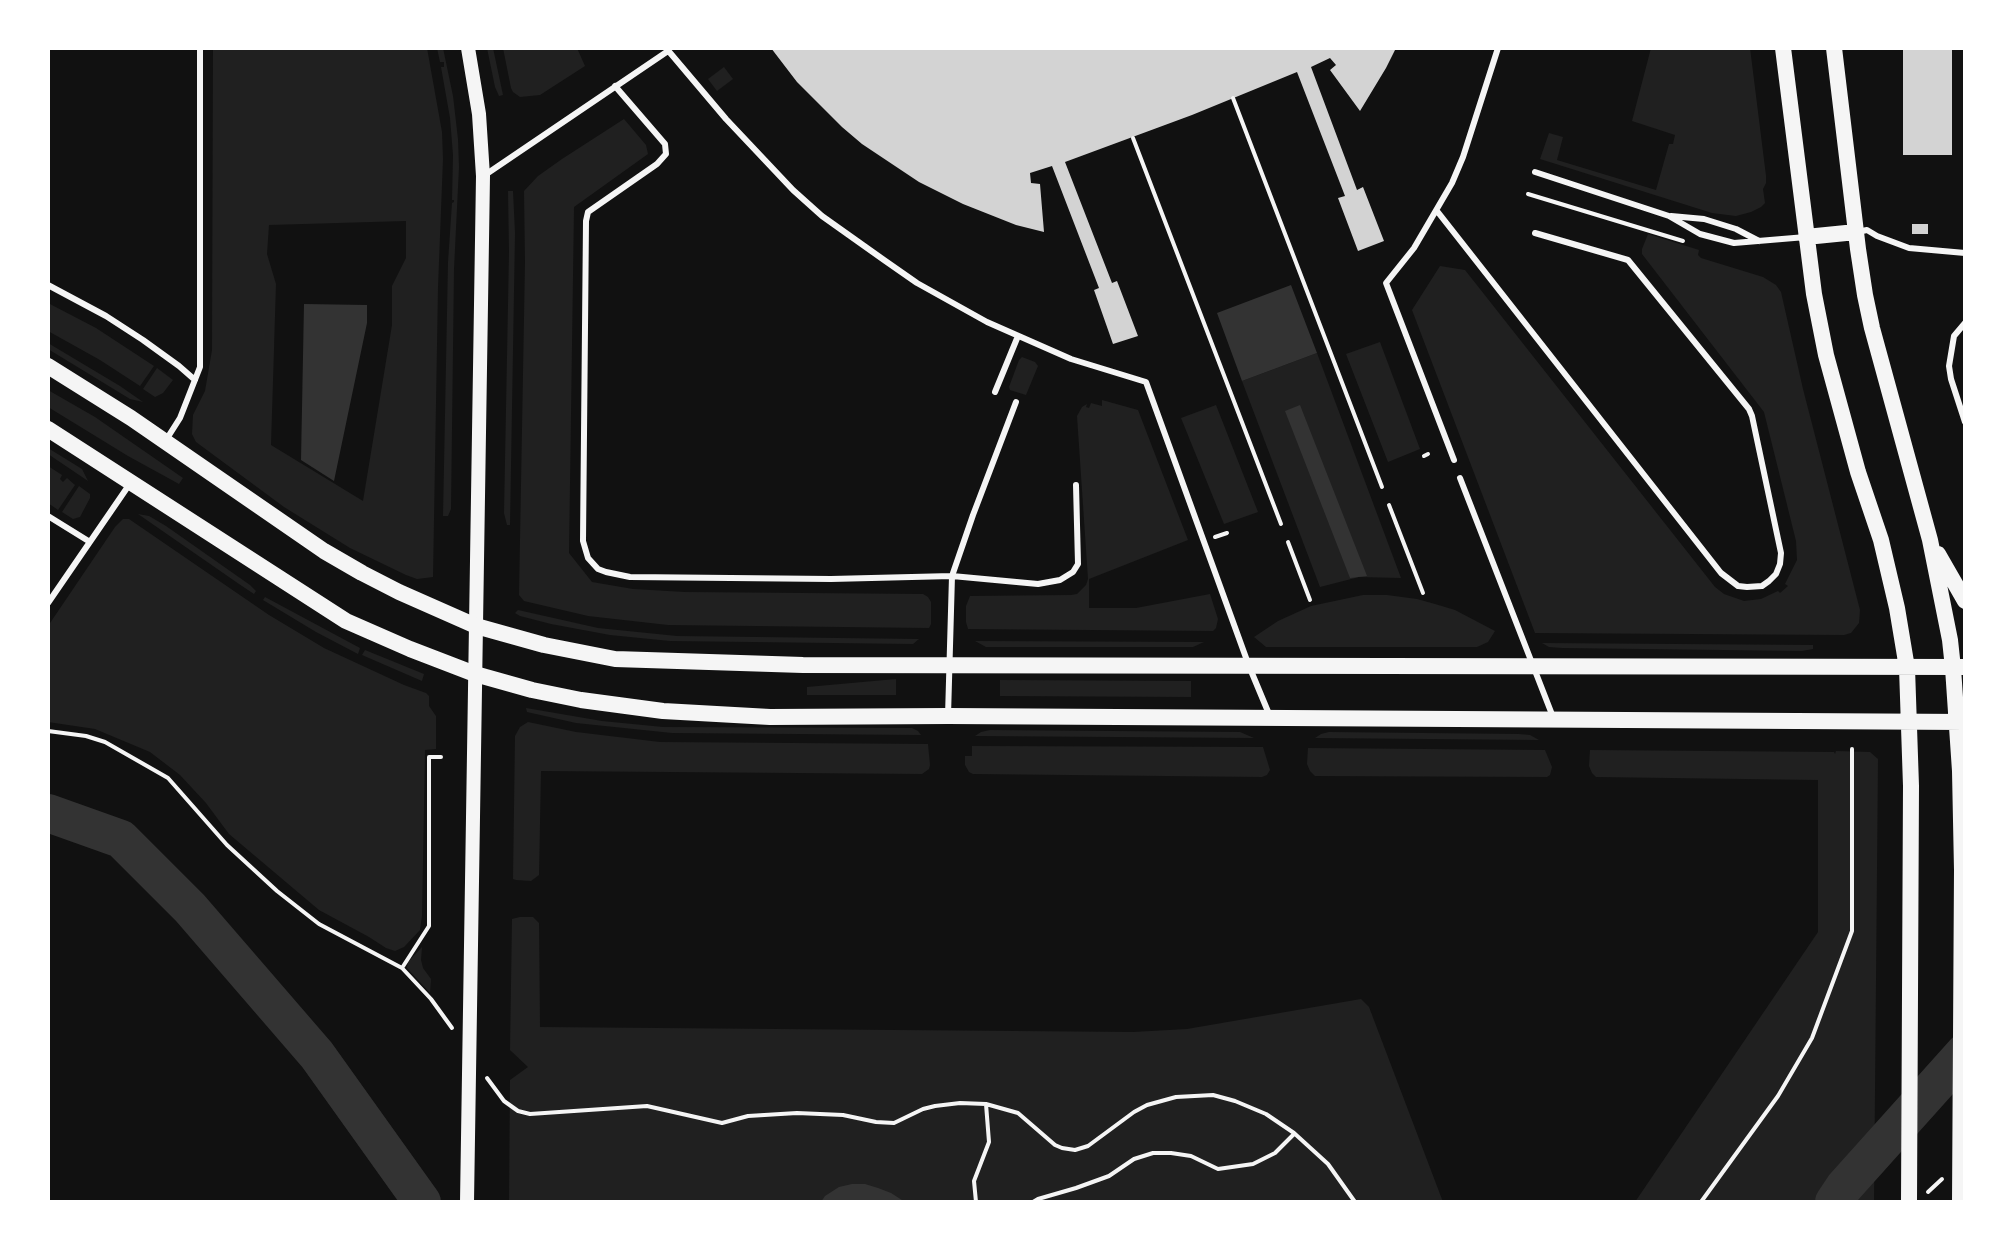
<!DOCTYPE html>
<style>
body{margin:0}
#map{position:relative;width:2013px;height:1250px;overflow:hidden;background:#111;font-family:"Times New Roman",serif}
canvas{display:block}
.frame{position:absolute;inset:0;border:50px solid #fff;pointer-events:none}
</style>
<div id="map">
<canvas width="2013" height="1250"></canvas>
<div class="frame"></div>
</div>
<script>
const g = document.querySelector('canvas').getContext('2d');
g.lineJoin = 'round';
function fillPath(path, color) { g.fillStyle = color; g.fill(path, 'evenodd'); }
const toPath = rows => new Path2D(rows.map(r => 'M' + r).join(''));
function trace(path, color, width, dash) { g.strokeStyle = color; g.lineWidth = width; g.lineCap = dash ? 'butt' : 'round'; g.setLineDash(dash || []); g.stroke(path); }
fillPath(toPath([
 [213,48,427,48,442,132,443,159,438,287,433,577,417,579,406,575,350,548,284,507,196,442,192,434,193,415,205,391,212,350],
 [406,221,406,258,392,286,392,325,363,501,271,445,276,284,267,254,269,225],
 [437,48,443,48,453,96,458,139,459,167,454,269,451,509,448,516,443,516,448,262,452,203,454,202,454,200,452,200,453,155,450,118,441,67,444,67,444,62,440,62],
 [487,48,493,48,503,95,499,96,495,87],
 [503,48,577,48,585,66,540,95,520,97,513,92,511,88],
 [1651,48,1750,48,1766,176,1766,183,1763,189,1765,203,1761,207,1751,212,1736,216,1712,213,1540,159,1549,133,1563,137,1557,160,1656,190,1669,144,1673,144,1675,135,1632,121],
 [724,67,733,79,717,91,708,79],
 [624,119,646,145,648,154,574,207,569,553,592,582,633,589,685,592,923,594,928,597,931,602,931,624,929,628,668,625,588,616,524,601,519,595,525,262,524,191,538,176,562,159],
 [508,191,513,191,515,233,510,525,507,525,504,513,509,252],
 [1648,234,1699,250,1698,255,1701,258,1763,277,1776,285,1781,292,1803,389,1860,610,1859,623,1851,633,1844,635,1535,633,1412,310,1440,266,1465,270,1715,587,1724,594,1744,601,1761,599,1778,591,1780,593,1788,586,1785,584,1797,560,1796,541,1764,412,1642,254,1642,249],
 [48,303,96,328,154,366,140,386,100,360,48,331],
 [1380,342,1420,449,1388,462,1346,354],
 [48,343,120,386,143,402,130,399,48,349],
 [1317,353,1401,578,1359,577,1320,587,1242,381],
 [1022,357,1035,362,1038,366,1026,395,1010,390,1009,387,1019,360],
 [157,368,173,380,163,393,155,397,143,389],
 [48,390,95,417,183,478,179,484,128,456,48,407],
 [1102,400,1138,410,1188,540,1089,579,1089,608,1136,608,1210,594,1218,619,1216,628,1213,631,968,629,966,622,966,606,970,596,1071,595,1077,594,1086,585,1088,579,1077,416,1082,407,1087,404,1086,407,1089,408,1091,403,1102,406],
 [1216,405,1258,512,1224,524,1181,418],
 [48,448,82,469,88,481,48,454],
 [48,466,62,475,60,479,63,482,67,478,75,485,58,510,48,503],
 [79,486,90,494,90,498,80,517,73,519,62,512],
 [138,514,149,516,166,526,250,585,256,591,254,594,239,584],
 [123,519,129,519,269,615,324,648,404,685,426,693,429,696,429,706,436,716,436,749,425,750,422,916,420,930,404,947,395,951,386,948,369,937,319,910,229,834,206,803,180,775,150,752,95,729,48,722,48,626,115,527],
 [1363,595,1387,595,1417,599,1435,604,1455,610,1495,631,1488,642,1477,647,1266,647,1254,637,1278,621,1311,606],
 [265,597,360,648,358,654,316,632,263,600],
 [518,610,598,628,677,636,919,639,913,644,670,641,610,635,551,624,520,616,515,613],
 [975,641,1204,642,1193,647,986,647],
 [1542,643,1813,645,1813,649,1802,651,1562,648,1549,647],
 [365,650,424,674,422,681,362,655],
 [896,679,896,695,807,695,807,687],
 [1000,680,1191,681,1191,697,1000,696],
 [526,708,602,721,663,727,912,728,918,731,921,735,672,733,576,723,527,712],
 [528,722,576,732,660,742,928,744,930,765,929,769,922,774,541,771,539,875,531,881,516,880,513,879,515,736,520,727],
 [990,730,1240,732,1254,738,975,736,981,732],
 [1329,732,1519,734,1530,735,1539,740,1315,738,1321,734],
 [972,746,1263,747,1270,770,1267,775,1262,777,973,774,969,772,965,765,965,756,972,756],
 [1308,748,1545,750,1552,767,1550,775,1547,777,1315,776,1310,771,1307,764],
 [1590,750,1834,752,1835,754,1836,751,1870,752,1878,759,1874,1202,1635,1202,1818,932,1818,780,1596,777,1592,773,1589,766],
 [520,917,533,917,539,923,540,1027,1133,1032,1187,1029,1361,999,1369,1007,1443,1202,509,1202,510,1080,528,1067,510,1050,512,919],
 [422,947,421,960,423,968,431,979,430,993,407,968,408,962]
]), '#202020');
fillPath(toPath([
 [1291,285,1317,353,1242,381,1217,313],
 [304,304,367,305,367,323,334,481,301,460],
 [1300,405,1367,576,1350,578,1285,411],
 [1875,1131,1874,1181,1860,1188,1849,1202,1822,1202],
 [852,1184,865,1184,878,1188,891,1193,905,1202,821,1202,825,1196,839,1187]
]), '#333');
trace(toPath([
 [48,813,121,839,190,908,317,1055,422,1202],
 [1834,1202,1844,1187,1965,1052]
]), '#333', 38);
fillPath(toPath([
 [771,48,1396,48,1386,68,1360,111,1330,70,1336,65,1330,58,1311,67,1357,190,1363,187,1384,241,1358,251,1338,198,1345,196,1297,72,1192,115,1065,162,1112,283,1117,281,1138,336,1113,344,1094,290,1099,288,1052,166,1030,173,1031,183,1040,184,1044,232,1016,225,963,204,919,182,862,144,842,127,797,82],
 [1903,48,1952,48,1952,155,1903,155],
 [1912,224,1928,224,1928,234,1912,234]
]), '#d3d3d3');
trace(toPath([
 [1233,98,1382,487],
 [1133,138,1281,524],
 [1528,194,1683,241],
 [1424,456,1428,454],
 [1389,505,1423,593],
 [1215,537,1227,533],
 [1288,542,1310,600],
 [48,731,86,736,105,742,168,778,227,845,277,891,319,924,402,968,431,999,452,1028],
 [402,968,429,926,429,757,441,757],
 [487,1078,504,1101,518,1111,530,1114,647,1106,722,1123,748,1116,797,1113,843,1115,876,1122,894,1123,923,1109,935,1106,960,1103,986,1104,1018,1113,1055,1145,1062,1148,1075,1150,1088,1146,1134,1112,1147,1105,1176,1097,1213,1095,1235,1101,1266,1114,1294,1133,1328,1164,1355,1202],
 [1928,1192,1942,1179],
 [976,1202,974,1181,989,1142,986,1104],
 [1033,1202,1038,1199,1076,1188,1109,1176,1134,1159,1153,1153,1171,1153,1191,1156,1218,1169,1253,1164,1275,1153,1294,1134],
 [1701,1202,1778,1096,1812,1038,1852,931,1852,749]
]), '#f5f5f5', 4);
trace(toPath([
 [666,48,726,119,793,190,822,216,884,260,917,283,987,322,1071,359,1146,382,1249,666,1269,714],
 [615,86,665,144,666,154,657,164,588,212,586,221,583,541,588,558,598,569,606,572,630,577,831,579,952,576,948,716],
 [1535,172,1669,216,1700,234,1734,243,1806,237],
 [485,175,668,51],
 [1437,211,1721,573,1738,586,1747,587,1762,586,1769,581,1776,574,1780,564,1781,553,1752,416,1749,409,1628,260,1535,233],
 [1671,216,1704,219,1736,229,1759,241],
 [1857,232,1867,230,1877,236,1909,248,1965,253],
 [48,285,106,316,143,340,179,366,195,380],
 [1965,323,1954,336,1949,366,1951,379,1965,422],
 [995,392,1018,336],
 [1016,402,973,515,952,576,1038,584,1060,580,1073,572,1078,564,1076,485],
 [166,440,180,418,200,367,200,48],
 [1454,460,1386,283,1414,248,1452,183,1463,157,1498,48],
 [1460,478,1553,717],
 [48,516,90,542],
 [48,603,129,485]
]), '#f5f5f5', 6);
trace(toPath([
 [467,1202,483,176,479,114,468,48]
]), '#f5f5f5', 14);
trace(toPath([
 [1783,48,1814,294,1826,355,1858,472,1881,540,1897,608,1907,668,1911,786,1909,1202],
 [1834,48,1858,249,1865,295,1872,328,1930,540,1950,640,1953,668,1960,771,1962,870,1960,1202],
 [1806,237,1856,232],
 [48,366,131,418,324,551,362,573,399,592,476,626,544,645,615,659,803,665,1965,667],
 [48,429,346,621,410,649,475,674,532,690,581,700,663,711,770,717,948,716,1965,722],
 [1938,554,1965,601]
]), '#f5f5f5', 16);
</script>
